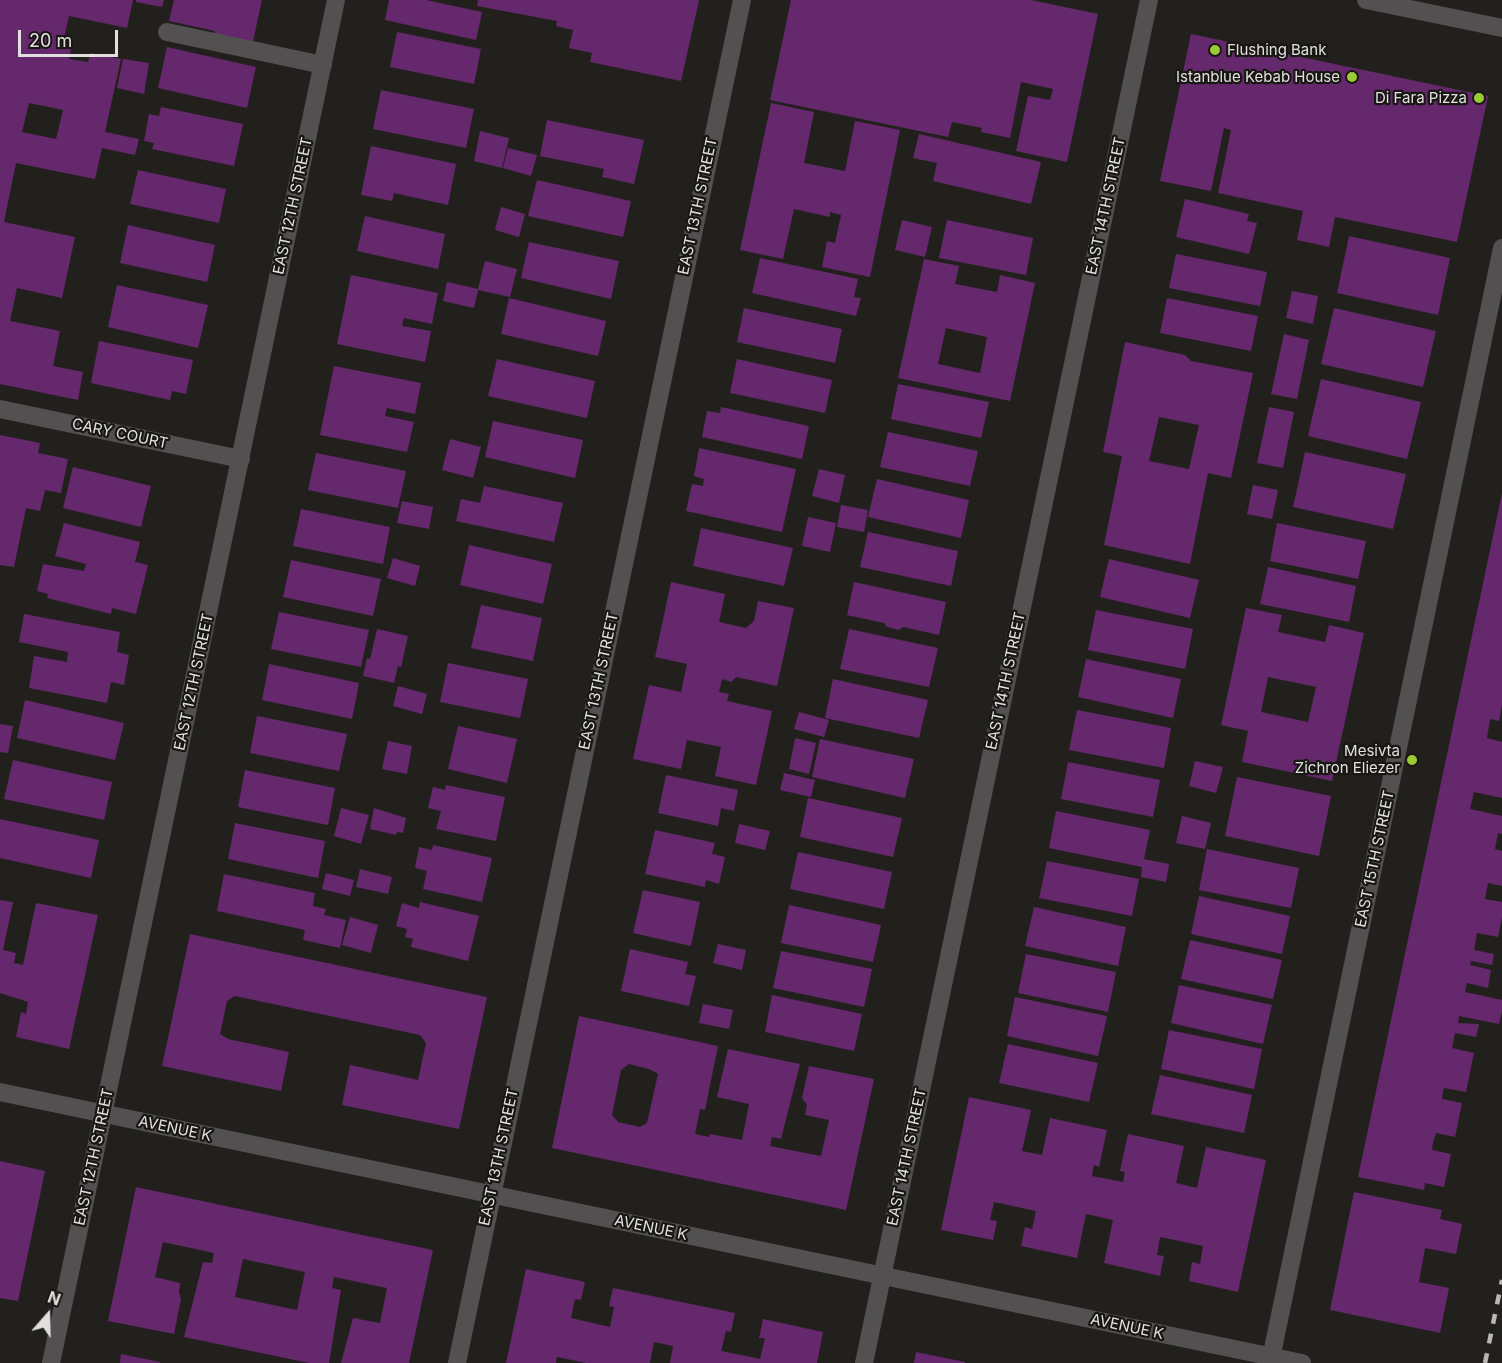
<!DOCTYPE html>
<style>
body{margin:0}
#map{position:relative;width:1502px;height:1363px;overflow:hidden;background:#22201d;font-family:Inter,sans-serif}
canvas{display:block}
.north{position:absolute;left:18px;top:1285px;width:60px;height:60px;-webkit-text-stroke:4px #191714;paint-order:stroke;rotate:20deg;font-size:16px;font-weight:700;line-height:24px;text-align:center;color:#e1e0de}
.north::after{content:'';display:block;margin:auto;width:21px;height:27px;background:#e1e0de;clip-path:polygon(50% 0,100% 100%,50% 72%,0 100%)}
.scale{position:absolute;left:18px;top:30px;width:100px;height:27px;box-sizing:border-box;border:3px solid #e1e0de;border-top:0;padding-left:8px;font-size:18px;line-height:21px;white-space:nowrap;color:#e1e0de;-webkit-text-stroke:4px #191714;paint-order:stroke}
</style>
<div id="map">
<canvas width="1502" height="1363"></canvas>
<div class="north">N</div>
<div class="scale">20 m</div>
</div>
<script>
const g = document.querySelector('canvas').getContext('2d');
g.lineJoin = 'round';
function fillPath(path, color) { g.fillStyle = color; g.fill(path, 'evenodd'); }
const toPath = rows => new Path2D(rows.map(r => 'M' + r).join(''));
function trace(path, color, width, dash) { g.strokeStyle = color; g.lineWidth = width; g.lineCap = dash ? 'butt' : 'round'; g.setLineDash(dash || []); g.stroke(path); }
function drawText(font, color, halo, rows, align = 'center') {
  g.font = font + ' Inter,sans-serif'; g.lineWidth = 4.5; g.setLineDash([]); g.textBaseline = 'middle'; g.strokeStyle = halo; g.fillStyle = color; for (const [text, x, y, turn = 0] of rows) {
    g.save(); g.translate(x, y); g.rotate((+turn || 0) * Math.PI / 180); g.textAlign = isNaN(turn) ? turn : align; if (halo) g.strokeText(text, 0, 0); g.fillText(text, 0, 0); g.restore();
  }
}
fillPath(toPath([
 [0,0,133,0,127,28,69,16,62,47,71,49,69,59,88,62,90,53,121,59,105,132,139,139,135,155,102,148,95,179,16,163,4,222,75,237,62,298,17,288,10,321,60,331,53,366,83,372,78,400,0,384],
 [29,103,63,110,56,139,22,132],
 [136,0,164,0,162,7,136,2],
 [174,0,262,0,252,46,214,37,215,31,169,21],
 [389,0,426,0,482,12,476,40,385,20],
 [478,0,699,0,681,81,590,62,592,53,569,48,573,30,556,26,557,21,477,6],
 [791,0,1031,0,1098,14,1067,162,1016,151,1028,96,1050,100,1053,89,1021,82,1010,138,981,132,982,128,952,122,948,137,770,100],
 [397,32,481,49,474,84,390,67],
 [1191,34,1488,96,1457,242,1335,217,1329,247,1297,240,1303,211,1218,193,1231,130,1224,128,1211,191,1160,181],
 [167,47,256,67,247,108,158,88],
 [123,59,149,63,144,94,117,88],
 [381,90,474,109,466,148,373,129],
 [771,103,814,112,804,163,845,171,855,121,900,130,870,277,822,267,827,241,835,243,841,215,830,212,830,217,794,209,783,259,740,250],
 [161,107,243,124,234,166,152,149,154,143,144,141,149,114,159,116],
 [547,120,644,140,634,184,602,177,604,169,540,156],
 [480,131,509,138,502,168,474,161],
 [919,134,1041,162,1031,204,933,181,937,163,913,158],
 [371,146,456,164,448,205,394,193,392,201,361,195],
 [508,148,537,155,531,176,503,168],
 [138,170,226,189,219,223,130,204],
 [537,180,631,201,623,237,528,216],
 [1185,199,1249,214,1247,221,1257,223,1249,254,1176,237],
 [501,207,525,214,519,237,495,230],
 [365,216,445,234,438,269,357,251],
 [902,220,932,227,925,257,895,250],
 [947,220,1033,238,1026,275,939,258],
 [128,225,215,245,207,282,120,263],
 [1349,236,1450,258,1438,315,1337,293],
 [529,242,619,261,611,299,521,278],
 [1176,254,1267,272,1260,306,1169,288],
 [760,258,858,279,854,297,861,298,856,316,752,293],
 [924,259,959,266,955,284,997,292,1000,275,1035,283,1010,401,898,378],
 [946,328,987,337,980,373,938,364],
 [485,261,517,269,510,297,478,290,474,308,443,301,447,282,478,289],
 [351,275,438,293,432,324,404,318,403,321,402,326,431,331,425,362,337,344],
 [117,285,208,305,198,348,108,327],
 [1292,291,1318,296,1313,324,1286,318],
 [509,298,606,321,598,356,501,334],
 [1167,298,1258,316,1251,351,1160,333],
 [744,308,842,329,835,363,737,342],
 [1334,308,1436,331,1423,387,1321,364],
 [1284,334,1309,340,1297,399,1271,394],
 [99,341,193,360,186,394,172,391,170,400,91,383],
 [1125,342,1185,355,1191,361,1253,373,1231,478,1208,473,1190,564,1104,545,1122,456,1103,452],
 [1159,417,1199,425,1189,469,1149,461],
 [497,359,595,381,587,418,488,396],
 [737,359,832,380,825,413,730,393],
 [334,366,421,383,415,414,387,408,386,411,385,416,414,422,407,452,320,435],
 [1321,379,1421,402,1407,459,1308,436],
 [898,384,989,402,981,438,891,419],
 [721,407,809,426,802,459,702,437,707,411,720,413],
 [1269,407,1294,412,1283,468,1257,463],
 [493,421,583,440,575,478,485,457],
 [888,432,978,451,970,486,880,467],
 [0,435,40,443,38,453,68,459,61,493,45,490,40,511,26,508,14,567,0,565],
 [450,439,481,447,473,478,442,470],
 [699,448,796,469,782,532,686,511,692,484,703,486,704,479,694,476],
 [1305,452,1406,474,1393,529,1293,507],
 [316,453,406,471,398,508,308,490],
 [73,467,151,486,141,527,63,508],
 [819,469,845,475,839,503,812,496],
 [877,479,969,500,961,538,868,517],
 [1253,485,1278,490,1272,519,1247,514],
 [484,486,563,503,554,542,456,521,461,499,480,503],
 [1502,493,1502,705,1499,721,1490,719,1487,738,1502,742,1502,798,1474,792,1470,809,1502,816,1502,834,1498,833,1495,849,1502,851,1502,886,1488,883,1485,899,1502,902,1502,917,1498,937,1477,933,1474,950,1494,954,1492,965,1471,961,1470,965,1491,970,1488,988,1467,983,1465,992,1502,1000,1502,1011,1499,1024,1459,1016,1458,1023,1479,1024,1476,1037,1455,1033,1452,1048,1474,1053,1466,1092,1444,1088,1443,1091,1442,1099,1462,1103,1455,1137,1436,1133,1433,1142,1432,1150,1451,1154,1444,1187,1425,1183,1424,1190,1358,1177],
 [402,501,433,507,429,529,397,523],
 [841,505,868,510,864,532,837,527],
 [301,509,390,527,383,564,293,546],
 [808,517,836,523,830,552,802,546],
 [64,523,140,542,135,562,148,565,136,614,112,608,111,614,47,598,48,594,37,591,43,564,84,571,86,564,55,556],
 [1277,523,1366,541,1358,579,1270,561],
 [701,528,793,548,784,586,693,566],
 [868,532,958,551,951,586,860,567],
 [469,545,552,564,543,604,460,585],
 [393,558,420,566,415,586,387,578],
 [1109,559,1199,580,1190,618,1100,597],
 [291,560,381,579,373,616,283,597],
 [1268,567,1356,586,1349,622,1260,604],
 [671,582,725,594,719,622,746,628,754,621,758,601,794,608,777,686,736,677,731,682,722,679,719,692,729,694,727,701,772,711,756,785,715,776,721,747,687,740,681,769,633,759,649,685,681,692,687,664,655,657],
 [854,582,946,602,939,635,903,627,899,630,887,627,884,623,847,615],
 [481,605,542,618,533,661,471,648],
 [1246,608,1282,615,1278,632,1325,642,1329,625,1364,633,1332,781,1242,762,1248,731,1221,725],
 [1268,677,1316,687,1308,722,1261,712],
 [1096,610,1193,629,1185,669,1088,650],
 [279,612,369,630,361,667,271,649],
 [24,614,120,632,117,652,129,655,124,685,111,682,107,703,29,688,34,656,67,662,68,652,19,642],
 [377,629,408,636,401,667,398,666,394,683,363,676,367,658,370,659],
 [849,629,938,648,929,687,840,669],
 [1086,659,1181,679,1173,718,1078,697],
 [448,663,528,679,520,718,440,702],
 [269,664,359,683,352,719,262,700],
 [833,679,928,700,919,738,825,718],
 [398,686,427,694,422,714,393,706],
 [25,700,124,723,115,760,17,738],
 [1077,710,1171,728,1164,768,1069,750],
 [799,712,829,720,824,737,794,729],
 [257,716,347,734,339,771,250,753],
 [0,724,13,726,8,753,0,752],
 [458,726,517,739,507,783,448,769],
 [795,738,816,743,809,774,789,769],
 [820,739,914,759,905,798,812,777],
 [388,741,412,746,407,774,382,769],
 [13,760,112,782,104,820,4,799],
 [1195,761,1223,767,1216,793,1189,786],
 [1068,762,1160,780,1153,817,1061,799],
 [245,770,335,788,328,825,238,807],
 [784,773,815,780,811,797,780,790],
 [666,775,738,790,734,811,721,808,718,826,658,813],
 [1237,777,1331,796,1319,856,1225,836],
 [446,785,505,797,496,841,436,829,441,811,428,808,433,787,445,790],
 [808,798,902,818,893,857,800,837],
 [341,808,369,815,361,844,334,836],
 [374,808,406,818,403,833,397,832,396,835,370,829],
 [1056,811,1150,830,1144,859,1169,864,1166,882,1141,877,1142,867,1049,848],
 [1182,816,1211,823,1205,849,1176,843],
 [0,819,99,840,91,878,0,858],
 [235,823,325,841,318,878,228,859],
 [739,824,770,831,765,850,735,843],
 [655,830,715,843,712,854,725,857,719,884,706,880,705,887,645,874],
 [433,845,492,858,482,902,423,889,427,871,415,868,419,847,432,850],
 [1207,849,1299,868,1291,908,1199,890],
 [798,852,892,872,884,909,790,889],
 [1047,861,1139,879,1132,916,1039,898],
 [360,869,392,877,388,894,356,887],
 [326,873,354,880,350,896,322,889],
 [224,874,315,893,313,906,326,909,324,915,346,920,340,948,303,940,305,930,217,911],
 [643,890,700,902,691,946,633,933],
 [1199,896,1290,916,1282,954,1191,934],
 [0,900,13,902,3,950,16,953,14,963,23,965,36,903,98,915,69,1049,16,1037,21,1012,26,1014,28,1002,0,993],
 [420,902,479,916,468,961,411,947,413,939,405,937,407,929,396,926,402,903,419,908],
 [789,905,881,925,873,962,781,943],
 [1034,907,1126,927,1118,966,1025,946],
 [350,917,378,925,371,953,342,945],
 [190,934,487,997,459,1129,342,1105,350,1065,418,1080,426,1043,420,1035,235,996,227,1001,220,1034,228,1039,289,1052,281,1091,162,1066],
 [1190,940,1282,960,1273,999,1181,979],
 [718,944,746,950,742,970,713,963],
 [630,949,688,962,685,974,696,976,689,1006,621,991],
 [781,951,872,969,864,1007,773,988],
 [1026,954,1116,972,1108,1012,1018,993],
 [1179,985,1272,1005,1263,1044,1171,1023],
 [772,995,862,1014,854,1051,765,1032],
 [1015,997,1107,1016,1098,1056,1007,1036],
 [703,1004,733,1010,729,1029,699,1023],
 [579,1016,718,1046,705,1110,700,1109,695,1134,709,1137,710,1134,742,1140,749,1104,717,1097,728,1049,800,1064,781,1139,772,1137,770,1146,821,1156,829,1120,805,1115,807,1105,802,1098,809,1066,874,1079,846,1210,552,1148],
 [629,1064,649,1069,658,1074,647,1123,640,1127,618,1122,612,1115,621,1070],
 [1169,1030,1262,1049,1254,1089,1161,1069],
 [1008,1044,1098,1063,1089,1102,999,1083],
 [1160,1075,1252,1095,1244,1133,1151,1114],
 [969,1097,1031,1110,1022,1151,1042,1155,1050,1118,1107,1130,1099,1167,1094,1165,1092,1176,1123,1182,1125,1172,1120,1171,1128,1134,1184,1146,1176,1183,1197,1188,1206,1147,1266,1160,1238,1292,1189,1281,1192,1262,1200,1264,1203,1246,1160,1237,1157,1255,1164,1256,1160,1276,1104,1263,1113,1220,1086,1214,1077,1258,1021,1246,1025,1227,1032,1229,1036,1211,994,1202,990,1220,997,1221,993,1240,941,1230],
 [0,1161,45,1171,18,1301,0,1298],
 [136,1187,433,1250,409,1363,341,1363,353,1318,380,1323,387,1288,334,1277,332,1288,341,1290,329,1363,309,1363,184,1337,203,1262,212,1263,214,1253,163,1242,155,1277,180,1283,179,1292,181,1299,174,1334,108,1321],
 [243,1259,305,1272,297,1310,235,1297],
 [1354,1192,1442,1210,1440,1219,1462,1224,1456,1254,1425,1248,1419,1282,1449,1288,1440,1333,1330,1310],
 [526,1269,585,1282,581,1300,575,1299,571,1318,610,1327,614,1307,609,1306,613,1288,735,1313,731,1332,726,1331,721,1351,751,1357,760,1359,765,1338,759,1338,763,1319,823,1332,817,1363,670,1363,673,1346,654,1342,650,1363,586,1363,557,1357,556,1363,506,1363],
 [916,1352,965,1362,965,1363,914,1363],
 [121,1354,160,1362,160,1363,120,1363]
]), '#65286d');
trace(toPath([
 [167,32,323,65]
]), '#525050', 18);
trace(toPath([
 [1366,0,1502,28],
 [0,409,241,459],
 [0,1092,1302,1363],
 [51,1363,336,0],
 [457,1363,742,0],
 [864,1363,1149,0],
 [1270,1363,1502,248]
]), '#525050', 18);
trace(toPath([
 [1485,1363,1502,1280]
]), '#b8b7b4', 4.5, [10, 10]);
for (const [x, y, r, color] of [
 [1215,50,6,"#9acb35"],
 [1352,77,6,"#9acb35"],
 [1479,98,6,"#9acb35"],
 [1412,760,6,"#9acb35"]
]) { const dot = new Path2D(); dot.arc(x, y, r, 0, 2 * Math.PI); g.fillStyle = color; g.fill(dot); trace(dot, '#191714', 2); }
drawText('15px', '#e1e0de', '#191714', [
 ["Flushing Bank",1227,50,"left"],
 ["Istanblue Kebab House",1340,77],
 ["Di Fara Pizza",1467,98],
 ["Mesivta",1400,751],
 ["Zichron Eliezer",1400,768]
], 'right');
drawText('15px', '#e1e0de', '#191714', [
 ["EAST 12TH STREET",293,206,-78],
 ["EAST 13TH STREET",698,206,-78],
 ["EAST 14TH STREET",1106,206,-78],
 ["CARY COURT",120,434,12],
 ["EAST 13TH STREET",599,681,-78],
 ["EAST 14TH STREET",1006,681,-78],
 ["EAST 12TH STREET",194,682,-78],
 ["EAST 15TH STREET",1375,859,-78],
 ["AVENUE K",175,1129,12],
 ["EAST 12TH STREET",94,1157,-78],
 ["EAST 13TH STREET",499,1157,-78],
 ["EAST 14TH STREET",907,1157,-78],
 ["AVENUE K",651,1228,12],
 ["AVENUE K",1127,1327,12]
]);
</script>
